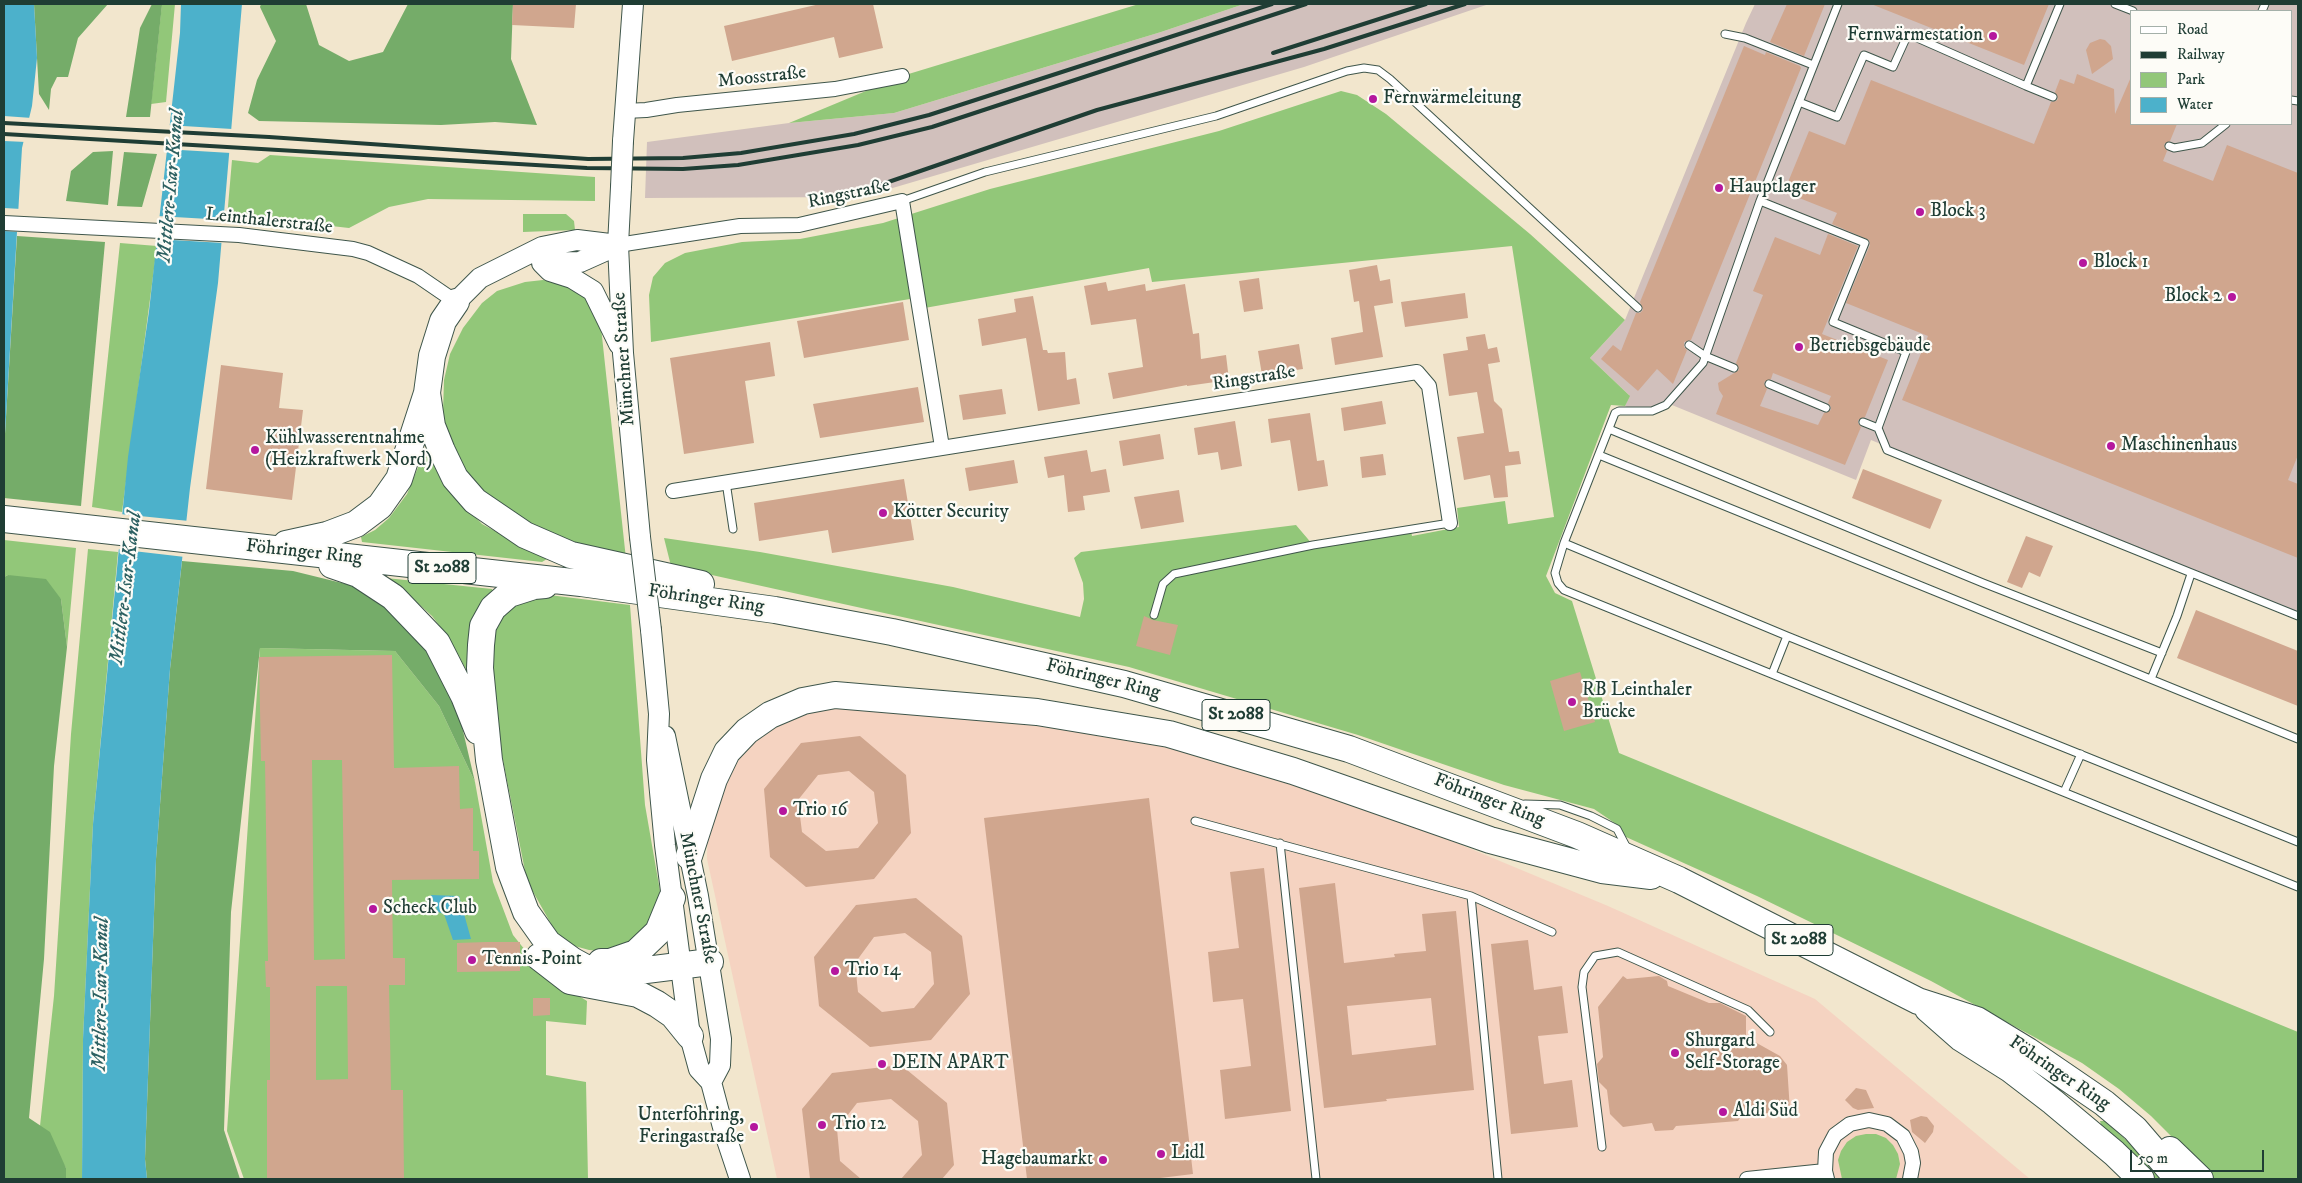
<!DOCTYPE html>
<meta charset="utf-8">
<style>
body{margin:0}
#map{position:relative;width:2302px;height:1183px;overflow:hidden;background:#f2e6cd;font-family:"IM FELL DW Pica",serif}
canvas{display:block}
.frame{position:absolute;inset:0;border:5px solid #1f3d34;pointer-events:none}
.legend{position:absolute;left:2130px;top:10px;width:162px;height:115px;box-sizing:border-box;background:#fdfcf7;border:1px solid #a4b0a9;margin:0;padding:6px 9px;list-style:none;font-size:15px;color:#1f3d34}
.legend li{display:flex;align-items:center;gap:10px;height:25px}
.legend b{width:25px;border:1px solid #a4b0a9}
.scale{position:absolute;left:2130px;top:1150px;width:134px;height:22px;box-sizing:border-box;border:2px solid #1f3d34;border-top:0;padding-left:6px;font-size:15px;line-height:18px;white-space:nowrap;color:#1f3d34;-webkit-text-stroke:4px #fdfcf7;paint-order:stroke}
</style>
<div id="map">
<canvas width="2302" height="1183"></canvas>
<div class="frame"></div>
<ul class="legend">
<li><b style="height:6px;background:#fff"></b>Road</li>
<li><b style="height:6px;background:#1f3d34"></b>Railway</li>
<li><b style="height:14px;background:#92c779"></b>Park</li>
<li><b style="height:14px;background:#4cb1cb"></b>Water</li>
</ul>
<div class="scale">50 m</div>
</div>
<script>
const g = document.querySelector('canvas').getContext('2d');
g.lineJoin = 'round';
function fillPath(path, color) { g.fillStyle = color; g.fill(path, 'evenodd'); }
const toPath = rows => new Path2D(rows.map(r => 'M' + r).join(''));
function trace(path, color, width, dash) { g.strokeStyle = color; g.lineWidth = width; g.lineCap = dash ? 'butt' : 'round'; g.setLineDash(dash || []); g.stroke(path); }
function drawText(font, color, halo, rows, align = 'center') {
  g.font = font + ' "IM FELL DW Pica",serif'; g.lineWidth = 4.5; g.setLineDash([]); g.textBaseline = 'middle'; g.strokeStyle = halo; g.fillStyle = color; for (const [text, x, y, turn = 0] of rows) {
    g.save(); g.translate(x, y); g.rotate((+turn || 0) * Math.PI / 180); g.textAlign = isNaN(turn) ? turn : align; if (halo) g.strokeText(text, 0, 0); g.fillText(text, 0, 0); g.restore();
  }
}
fillPath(toPath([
 [866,701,1167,741,1298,777,1608,906,1815,999,2030,1179,777,1179,707,859,708,814,733,758,784,714]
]), '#f5d3c1');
fillPath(toPath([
 [1244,4,1489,4,1304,67,862,197,645,198,647,142,789,123,894,113,1161,32],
 [1755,4,2298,4,2298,616,1871,440,1856,480,1667,403,1638,413,1625,406,1629,395,1590,358,1625,320,1746,23],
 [2131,11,2291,11,2291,124,2131,124]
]), '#d1c0bc');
fillPath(toPath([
 [162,4,175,4,166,102,151,104],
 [1139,4,1244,4,1161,32,894,113,789,123,902,76],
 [1341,91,1357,95,1386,114,1530,234,1625,320,1590,358,1630,396,1625,406,1611,405,1546,576,1555,593,1572,601,1619,753,2298,1032,2298,1179,2214,1179,2151,1116,2119,1089,2082,1063,1931,981,1757,896,1626,837,1619,826,1594,809,1504,785,1358,735,1129,667,671,566,664,538,760,552,953,587,1080,617,1084,599,1083,583,1074,558,1081,552,1296,525,1313,545,1411,530,1412,536,1459,527,1457,508,1505,501,1508,524,1554,517,1512,246,1152,282,1149,268,919,309,916,298,651,342,649,295,653,277,665,263,685,253,742,242,800,239,883,223,990,189,1219,131],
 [270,155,595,177,595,201,428,199,389,207,349,228,296,222,227,218,232,160,258,163],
 [523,214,566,214,574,221,575,230,523,232],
 [120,243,157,246,122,512,92,507],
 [543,280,570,283,590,298,600,318,626,559,589,550,527,524,486,499,464,475,447,436,443,412,444,380,450,354,463,328,482,303,497,291,525,282],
 [426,448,452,493,482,524,519,544,540,553,547,559,542,562,362,542,361,537,375,530,389,518,407,494],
 [4,540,76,548,67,647,61,599,8,575,4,577],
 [88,549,118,552,93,824,83,1039,82,1179,66,1179,66,1168,40,1126,54,996,71,734],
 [386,578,492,589,495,597,469,675,451,641,432,616,411,597],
 [541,594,630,605,645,805,660,891,654,919,645,934,611,952,589,950,571,945,555,931,527,881,493,710,488,651,503,609],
 [260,648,395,651,439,706,475,782,493,882,513,935,545,975,587,1001,586,1025,546,1021,546,1075,586,1082,588,1179,244,1179,227,1131],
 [2100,1121,2106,1121,2167,1179,2156,1179,2102,1128],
 [1866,1134,1876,1134,1886,1138,1893,1145,1898,1154,1900,1164,1896,1179,1842,1179,1838,1160,1841,1151,1847,1142,1856,1136]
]), '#92c779');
fillPath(toPath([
 [34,4,108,4,78,38,68,77,57,77,51,89,49,110,39,94],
 [152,4,162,5,150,117,126,117,140,28],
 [261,4,306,4,319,45,349,61,383,52,408,4,513,4,511,59,537,125,495,122,441,125,259,121,248,113,257,80,276,41,260,7],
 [113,151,108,205,66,201,71,171,93,152],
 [124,152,157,154,142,207,117,206],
 [17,236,105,242,81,506,4,498,4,450],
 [182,561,293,571,350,585,383,605,427,649,456,701,475,782,439,706,395,651,260,648,231,912,224,1130,240,1179,147,1179,145,1159,156,859,170,669],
 [8,575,46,579,61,599,67,647,54,766,44,959,29,1118,50,1132,66,1168,66,1179,4,1179,4,577]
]), '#75ac69');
fillPath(toPath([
 [4,4,34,4,37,58,32,106,22,148,4,450],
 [181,4,242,4,218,283,190,488,170,669,156,859,145,1159,147,1179,82,1179,83,1039,93,824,119,547,128,457,149,311,180,33],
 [431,895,459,896,471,939,453,940,444,914,438,912]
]), '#4cb1cb');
fillPath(toPath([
 [4,116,32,118,26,142,4,141],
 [167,125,232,129,233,125,235,125,232,158,231,153,164,149],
 [4,208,21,209,20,232,4,231],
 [157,216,226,220,224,243,155,239],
 [120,514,189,521,185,557,116,549]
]), '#f2e6cd');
fillPath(toPath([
 [513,4,576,4,574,28,512,25],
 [820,4,873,4,883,48,839,58,834,37,732,61,724,26],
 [1787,4,1825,4,1804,56,1770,42],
 [1871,4,2049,4,2024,65],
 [2100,39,2105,40,2111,46,2113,59,2092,74,2086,50,2090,43],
 [1744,46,1765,55,1766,52,1800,66,1801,68,1691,340,1684,342,1684,347,1687,350,1673,384,1657,369,1638,391,1601,359,1613,345,1621,351,1636,313,1640,313,1643,310,1640,302],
 [2077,74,2114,89,2115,114,2131,77,2131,124,2177,124,2170,141,2164,144,2167,151,2163,161,2213,181,2227,145,2298,173,2298,455,2288,480,2298,484,2298,558,1902,400,1928,336,1846,303,1870,245,1869,240,1832,224,1837,213,1784,192,1809,131,1845,145,1871,80,2034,144,2051,102,2056,101,2058,99,2055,92,2060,79,2074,84],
 [1828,234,1858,246,1822,334,1888,360,1865,417,1858,420,1858,423,1861,427,1845,465,1716,414,1723,396,1719,390,1718,383,1739,370,1736,363,1763,295,1753,291,1775,237,1820,255],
 [1773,373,1831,396,1828,403,1831,407,1831,410,1824,413,1818,425,1760,406,1767,389,1764,382,1771,379],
 [1377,265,1380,281,1390,279,1393,303,1374,306,1383,357,1335,365,1331,338,1363,332,1359,301,1354,302,1349,270],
 [1259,278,1263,309,1244,312,1239,281],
 [1106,282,1108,291,1145,284,1146,291,1185,284,1193,334,1199,333,1201,359,1226,355,1229,380,1187,386,1187,385,1113,399,1108,373,1143,367,1136,319,1091,325,1084,286],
 [1465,293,1468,318,1405,327,1401,302],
 [1033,296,1043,350,1047,350,1048,353,1065,352,1067,380,1076,378,1080,404,1038,411,1026,338,982,346,978,319,1016,312,1014,299],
 [903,302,909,340,804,358,797,321],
 [1485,334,1488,349,1497,347,1500,362,1488,364,1494,401,1502,409,1509,452,1519,451,1521,464,1505,466,1508,497,1494,498,1490,475,1464,480,1457,437,1484,433,1477,392,1449,396,1443,354,1468,350,1466,337],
 [770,342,775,376,745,381,754,443,684,454,670,358],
 [1299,344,1303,369,1262,375,1258,351],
 [221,365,283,373,279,408,303,410,292,500,206,489],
 [918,387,924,422,820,438,813,404],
 [1002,389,1006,414,963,420,959,395],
 [1382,401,1386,424,1344,431,1341,408],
 [1310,413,1317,461,1324,460,1328,486,1298,491,1290,440,1271,443,1268,419],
 [1235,421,1242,466,1221,470,1218,452,1198,455,1194,428],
 [1160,434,1164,459,1123,466,1119,441],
 [1087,450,1091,472,1106,469,1110,492,1083,496,1085,510,1068,512,1064,475,1048,478,1044,457],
 [1383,454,1386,475,1362,478,1360,457],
 [1014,460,1018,483,969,491,965,468],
 [1863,469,1942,500,1930,529,1852,498],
 [904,479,914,540,832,553,828,530,759,541,754,503],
 [1179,490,1184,522,1141,529,1134,497],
 [2026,536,2053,546,2040,577,2029,572,2022,588,2007,582],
 [2196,610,2298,651,2298,706,2177,658],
 [1144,616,1153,620,1178,625,1170,655,1136,646],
 [392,655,394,768,459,766,460,809,473,808,473,851,479,851,479,879,392,880,393,958,405,958,405,985,389,985,391,1090,403,1090,404,1179,267,1179,267,1080,270,1080,270,987,266,987,265,961,268,961,265,761,261,761,259,657],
 [312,760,342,760,345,959,314,960],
 [316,986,347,986,348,1079,316,1080],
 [1580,672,1595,722,1564,731,1550,681],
 [860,736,906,775,911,833,874,879,806,887,770,857,764,789,801,743],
 [849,771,874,792,878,823,858,848,826,851,802,832,798,800,818,775],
 [1149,798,1193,1174,1152,1179,1027,1179,984,818],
 [1264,868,1291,1111,1225,1119,1220,1070,1251,1066,1243,999,1213,1002,1208,952,1239,948,1230,872],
 [1335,883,1344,963,1395,957,1394,954,1426,951,1422,914,1456,911,1474,1090,1386,1099,1387,1101,1324,1108,1299,888],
 [1431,998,1436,1045,1352,1055,1347,1006],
 [916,898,962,936,970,994,931,1040,870,1047,819,1006,814,957,856,905],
 [905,933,931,952,934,984,914,1008,882,1012,858,992,855,963,874,937],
 [1528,940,1534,990,1562,986,1568,1033,1538,1036,1544,1084,1572,1080,1578,1127,1511,1134,1491,944],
 [487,942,520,942,520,971,457,972,457,943],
 [1623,976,1627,979,1659,976,1667,981,1668,986,1709,1003,1720,1003,1746,1016,1746,1037,1780,1056,1787,1065,1790,1111,1742,1115,1738,1121,1676,1126,1673,1130,1655,1131,1652,1123,1623,1127,1610,1114,1607,1090,1599,1082,1597,1064,1603,1057,1598,1007],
 [533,998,550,998,550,1015,533,1016],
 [901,1065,947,1103,954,1165,942,1179,901,1179,922,1155,918,1121,891,1099,857,1103,837,1129,840,1161,861,1179,810,1179,802,1109,832,1073],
 [1856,1088,1866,1090,1874,1108,1858,1110,1853,1108,1845,1100],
 [1921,1116,1927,1117,1934,1126,1933,1132,1925,1143,1912,1132,1910,1120]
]), '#d0a68e');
const lane = toPath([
 [1838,4,1760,201,1703,363,1666,405,1652,411,1619,411,1615,413,1564,543,1555,573,1558,583,1564,590,2298,887],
 [2115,4,2133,11],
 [2262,11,2265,4],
 [1725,34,1745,38,1813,65],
 [2026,86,2053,97],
 [2291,100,2298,101],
 [1799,102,1837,117,1864,55,1893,67,1908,34,2026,86,2060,4],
 [2169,146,2174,148,2202,143,2226,124],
 [902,201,985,172,1216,116,1347,71,1364,68,1378,70,1390,79,1638,308],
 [1760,201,1865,243,1833,322,1906,352,1878,428,1887,450,2298,616],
 [1689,345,1705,356,1734,368],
 [1769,384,1826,408],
 [1863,422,1878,428],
 [1609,429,1983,583,2162,653],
 [1599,455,2298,739],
 [726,482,733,529],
 [1564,543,1787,636,2298,842],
 [1154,615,1163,584,1174,574,1313,545,1450,523],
 [1772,674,1787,636],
 [2151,679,2177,616,2191,574],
 [2064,792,2081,754],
 [1525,804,1560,805,1591,816,1617,829,1627,848],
 [1195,821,1471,896,1552,932],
 [1280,843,1316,1179],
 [1471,896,1498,1179],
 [1602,1147,1582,987,1584,972,1595,956,1618,952,1748,1010,1770,1032]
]);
const street = toPath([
 [625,111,646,110,677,105,835,89,902,76],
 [4,223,239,235,353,249,368,253,418,276,456,302],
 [618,245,740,226,799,225,902,201,942,447],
 [673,491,1417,372,1429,386,1450,523],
 [1747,1179,1825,1171],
 [1827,1179,1825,1171,1826,1152,1835,1135,1850,1124,1869,1120,1887,1124,1903,1136,1911,1152,1913,1163,1910,1179]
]);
const secondary = toPath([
 [623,141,633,4],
 [621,187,618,245,623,353,640,537],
 [542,263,550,271,572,278,593,291,619,344],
 [544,263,580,262,618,245],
 [456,302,480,278,542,247,577,240,618,245],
 [651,630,659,714,657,760,665,845,690,1036,699,1069,711,1082,724,1131,740,1179],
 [665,736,698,896,721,1039,720,1065,711,1082]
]);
const highway = toPath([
 [427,393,432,426,442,451,455,478,475,501,525,535,571,555,701,584],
 [4,519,581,583,775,610,892,632,1124,684,1349,749,1577,835,1679,880,1918,1001,1977,1020,2028,1051,2104,1103,2135,1129,2178,1179],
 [286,544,327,535,356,524,380,506,399,479,427,393,432,356,443,321,456,302],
 [332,565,358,574,393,597,437,643,464,696,478,731],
 [545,585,534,586,509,594,493,608,483,626,481,645,480,668,489,760,509,867,526,912,548,943,573,961,595,973,622,973,710,962],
 [689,856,714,779,727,752,747,731,770,715,803,701,835,695,1037,712,1169,734,1293,771,1490,840,1602,870,1651,876],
 [539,957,570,981,638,994,657,1004,673,1015,690,1036],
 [601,962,610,962,636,953,658,932,672,898],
 [1928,1009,1961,1038,2010,1069,2053,1102,2114,1153,2141,1179],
 [2170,1150,2200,1179]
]);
trace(lane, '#3f564b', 9);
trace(street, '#3f564b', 16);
trace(secondary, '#3f564b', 22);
trace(highway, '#3f564b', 28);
trace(lane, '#fff', 7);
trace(street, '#fff', 14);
trace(secondary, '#fff', 20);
trace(highway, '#fff', 26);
trace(toPath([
 [1273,53,1426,4],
 [4,123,269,137,588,159,683,158,741,153,854,134,929,115,1272,4],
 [4,134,587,168,683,169,738,165,858,145,932,127,1306,4],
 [874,187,1097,110,1324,49,1465,4]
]), '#1f3d34', 4);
const secondaryBridge = toPath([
 [621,187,623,141],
 [640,537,651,630]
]);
trace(secondaryBridge, '#3f564b', 22, []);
trace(secondaryBridge, '#fff', 20);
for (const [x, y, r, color] of [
 [1993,36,5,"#b5179e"],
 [1373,99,5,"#b5179e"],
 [1719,188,5,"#b5179e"],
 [1920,212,5,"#b5179e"],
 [2083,263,5,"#b5179e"],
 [2232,297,5,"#b5179e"],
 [1799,347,5,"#b5179e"],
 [2111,446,5,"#b5179e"],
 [255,450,5,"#b5179e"],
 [883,513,5,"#b5179e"],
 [1572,702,5,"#b5179e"],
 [783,811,5,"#b5179e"],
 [373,909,5,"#b5179e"],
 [472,960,5,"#b5179e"],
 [835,971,5,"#b5179e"],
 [1675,1053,5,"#b5179e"],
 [882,1064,5,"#b5179e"],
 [1723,1112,5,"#b5179e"],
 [822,1125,5,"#b5179e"],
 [754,1127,5,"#b5179e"],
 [1161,1154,5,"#b5179e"],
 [1103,1160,5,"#b5179e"]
]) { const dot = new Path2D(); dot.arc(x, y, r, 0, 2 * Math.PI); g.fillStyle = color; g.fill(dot); trace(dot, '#fdfcf7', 2); }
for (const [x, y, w] of [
 [442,568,68],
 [1236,715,68],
 [1799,940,68]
]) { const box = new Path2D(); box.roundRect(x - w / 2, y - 15.5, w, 31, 4); g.fillStyle = '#fdfcf7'; g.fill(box); trace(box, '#1f3d34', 1); }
drawText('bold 18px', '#1f3d34', null, [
 ["St 2088",442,568],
 ["St 2088",1236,715],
 ["St 2088",1799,940]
]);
drawText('19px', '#1f3d34', '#fdfcf7', [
 ["Fernwärmestation",1983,36,"right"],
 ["Fernwärmeleitung",1383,99],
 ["Hauptlager",1729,188],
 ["Block 3",1930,212],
 ["Block 1",2093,263],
 ["Block 2",2222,297,"right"],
 ["Betriebsgebäude",1809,347],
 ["Kühlwasserentnahme",265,439],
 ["(Heizkraftwerk Nord)",265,461],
 ["Maschinenhaus",2121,446],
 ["Kötter Security",893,513],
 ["RB Leinthaler",1582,691],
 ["Brücke",1582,713],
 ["Trio 16",793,811],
 ["Scheck Club",383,909],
 ["Tennis-Point",482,960],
 ["Trio 14",845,971],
 ["Shurgard",1685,1042],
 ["Self-Storage",1685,1064],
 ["DEIN APART",892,1064],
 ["Aldi Süd",1733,1112],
 ["Unterföhring,",744,1116,"right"],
 ["Feringastraße",744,1138,"right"],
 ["Trio 12",832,1125],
 ["Lidl",1171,1154],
 ["Hagebaumarkt",1093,1160,"right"]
], 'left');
drawText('19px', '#1f3d34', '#fdfcf7', [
 ["Moosstraße",762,78,-6],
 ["Ringstraße",849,195,-12],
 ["Leinthalerstraße",269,222,6],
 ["Münchner Straße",625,359,-94],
 ["Ringstraße",1254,379,-9],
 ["Föhringer Ring",304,553,6],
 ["Föhringer Ring",706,600,8],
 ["Föhringer Ring",1103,680,14],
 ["Föhringer Ring",1489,801,21],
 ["Münchner Straße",697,898,79],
 ["Föhringer Ring",2059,1074,34]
]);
drawText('italic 20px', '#2c6061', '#fdfcf7', [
 ["Mittlere-Isar-Kanal",172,186,-85],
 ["Mittlere-Isar-Kanal",127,588,-83],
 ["Mittlere-Isar-Kanal",102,994,-89]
]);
</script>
